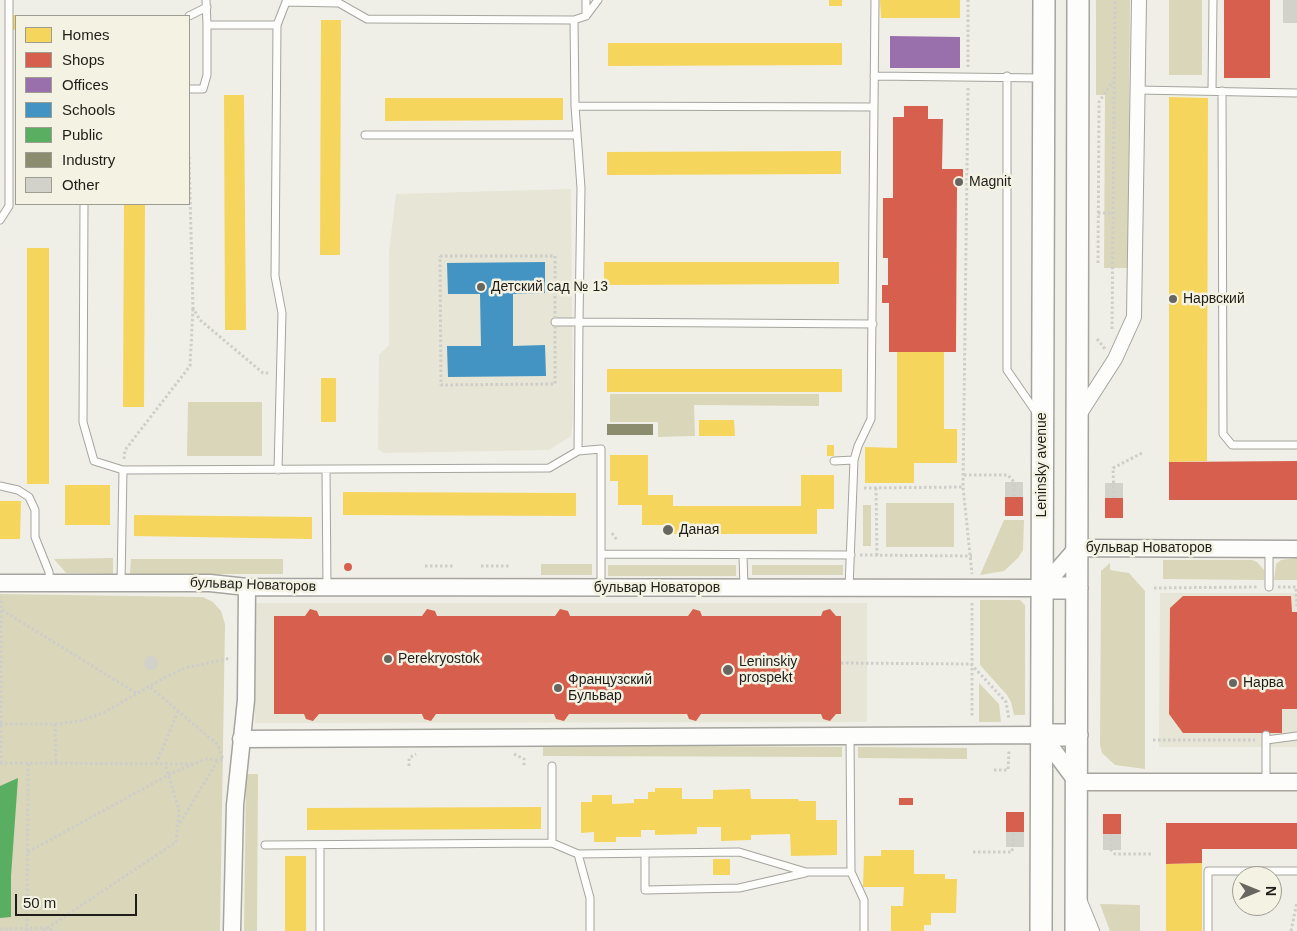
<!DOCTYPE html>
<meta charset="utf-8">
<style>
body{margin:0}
#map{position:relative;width:1297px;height:931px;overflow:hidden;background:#f0efe7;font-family:Helvetica,sans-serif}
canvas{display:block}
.legend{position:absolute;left:15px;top:15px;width:175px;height:190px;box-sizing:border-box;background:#f4f2e3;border:1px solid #9e9d92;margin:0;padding:6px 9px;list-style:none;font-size:15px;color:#1e1d18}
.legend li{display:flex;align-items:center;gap:10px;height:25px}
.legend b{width:25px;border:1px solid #9e9d92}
.north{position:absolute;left:1232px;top:866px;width:50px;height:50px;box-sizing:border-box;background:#f4f2e3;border:1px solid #9e9d92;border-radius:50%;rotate:90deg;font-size:14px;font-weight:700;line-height:20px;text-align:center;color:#1e1d18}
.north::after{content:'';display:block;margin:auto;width:18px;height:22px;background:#686660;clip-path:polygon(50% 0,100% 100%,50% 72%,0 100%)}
.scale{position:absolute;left:15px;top:894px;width:122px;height:22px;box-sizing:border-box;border:2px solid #1e1d18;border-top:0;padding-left:6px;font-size:15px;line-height:18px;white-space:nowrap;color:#1e1d18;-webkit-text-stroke:4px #f4f2e3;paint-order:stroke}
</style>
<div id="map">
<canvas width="1297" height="931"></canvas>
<ul class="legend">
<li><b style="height:14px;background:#f6d55c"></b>Homes</li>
<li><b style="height:14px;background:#d6604d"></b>Shops</li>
<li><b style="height:14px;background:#9970ab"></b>Offices</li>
<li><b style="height:14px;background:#4393c3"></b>Schools</li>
<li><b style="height:14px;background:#5aae61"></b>Public</li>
<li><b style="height:14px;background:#8c8c6e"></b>Industry</li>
<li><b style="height:14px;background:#d2d1ca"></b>Other</li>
</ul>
<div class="north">N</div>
<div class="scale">50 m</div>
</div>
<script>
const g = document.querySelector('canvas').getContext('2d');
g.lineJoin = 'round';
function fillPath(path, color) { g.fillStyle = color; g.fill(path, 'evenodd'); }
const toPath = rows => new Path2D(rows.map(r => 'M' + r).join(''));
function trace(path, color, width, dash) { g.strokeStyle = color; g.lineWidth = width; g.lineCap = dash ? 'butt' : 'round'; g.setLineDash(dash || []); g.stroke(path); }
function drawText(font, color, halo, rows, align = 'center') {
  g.font = font + ' Helvetica,sans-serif'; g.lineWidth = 5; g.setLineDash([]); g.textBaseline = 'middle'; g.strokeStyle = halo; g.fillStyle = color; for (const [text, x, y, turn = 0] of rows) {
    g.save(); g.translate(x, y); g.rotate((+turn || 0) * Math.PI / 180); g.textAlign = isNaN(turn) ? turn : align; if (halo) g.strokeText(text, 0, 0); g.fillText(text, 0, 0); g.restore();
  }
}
fillPath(toPath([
 [571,189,573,419,571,436,549,450,384,453,378,449,379,355,389,345,389,252,396,194],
 [1160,593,1297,593,1297,747,1159,747],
 [255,603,867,603,867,722,255,723]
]), '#e7e5d5');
fillPath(toPath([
 [1096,0,1130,0,1128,268,1104,268,1105,95,1096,95],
 [1169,0,1202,0,1202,75,1169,75],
 [610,394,819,394,819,406,694,405,695,436,658,437,658,422,610,422],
 [188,402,262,402,262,456,187,456],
 [886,503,954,503,954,547,886,547],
 [863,505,871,505,871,546,863,546],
 [1004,520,1024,520,1023,550,1018,558,1004,571,980,575],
 [113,558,113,574,66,573,54,559],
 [1297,558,1297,580,1274,580,1276,564,1281,560],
 [131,559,283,559,283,574,130,574],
 [1163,560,1252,560,1257,562,1264,570,1264,580,1163,579],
 [1110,563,1110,570,1129,573,1145,591,1145,769,1115,765,1102,753,1100,745,1101,571],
 [541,564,592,564,592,575,541,575],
 [608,565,736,565,736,576,608,576],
 [752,565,843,565,843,575,752,575],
 [0,594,203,597,213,602,221,611,225,624,220,931,0,931],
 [980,600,1020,600,1025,605,1025,715,1014,715,1011,702,1007,695,980,665],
 [979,683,999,704,1001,722,979,722],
 [543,745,842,747,842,757,543,756],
 [858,747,967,748,967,759,858,758],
 [246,774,258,774,257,931,244,931],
 [1100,904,1140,905,1140,931,1110,931]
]), '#dad6b9');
fillPath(toPath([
 [829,0,842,0,842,6,829,6],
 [880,0,960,0,960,18,881,18],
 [13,15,16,15,16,30,12,30],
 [321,20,341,20,340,255,320,255],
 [608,43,842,43,842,65,608,66],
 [224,95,244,95,246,330,225,330],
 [1169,97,1208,98,1207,461,1169,462],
 [385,98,563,98,563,120,385,121],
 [841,151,841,174,607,175,607,152],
 [124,204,145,204,144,407,123,407],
 [27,248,49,248,49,484,27,484],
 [604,262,839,262,839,284,604,285],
 [897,352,944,352,944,429,957,429,957,463,914,463,914,483,865,483,865,447,897,448],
 [607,369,842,369,842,392,607,392],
 [321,378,336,378,336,422,321,422],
 [699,420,734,420,735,436,699,436],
 [827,445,834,445,834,456,827,456],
 [610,455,648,455,648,495,673,495,673,506,801,506,801,475,834,475,834,509,817,509,817,534,666,534,666,525,642,525,642,505,618,505,618,481,610,481],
 [65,485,110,485,110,525,65,525],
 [343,492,576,493,576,516,343,515],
 [0,501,21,501,20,539,0,539],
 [134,515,312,517,312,539,134,536],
 [655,788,682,788,682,799,713,799,713,790,750,789,751,799,798,799,799,801,816,801,816,820,837,820,837,855,791,856,790,834,751,835,751,840,721,841,721,827,697,827,697,834,655,835,655,830,641,830,641,837,616,837,616,842,594,842,594,832,581,833,581,802,592,802,592,795,612,795,612,804,634,803,634,799,648,799,648,792,655,792],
 [541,807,541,829,307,830,307,808],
 [881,850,914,850,914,874,945,874,945,879,957,879,956,913,931,913,931,925,924,925,924,931,891,931,891,906,903,906,904,887,863,887,864,856,881,856],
 [285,856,306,856,306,931,285,931],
 [713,859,730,859,730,875,713,875],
 [1202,863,1202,931,1166,931,1166,864]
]), '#f6d55c');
fillPath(toPath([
 [1224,0,1270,0,1270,78,1224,78],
 [904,106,928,106,928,119,943,119,942,169,963,169,963,185,957,185,956,352,889,352,889,303,882,303,882,285,888,285,888,258,883,258,883,198,893,198,893,117,904,117],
 [1297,461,1297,500,1169,500,1169,462],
 [1005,497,1023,497,1023,516,1005,516],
 [1105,498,1123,498,1123,518,1105,518],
 '344 567a4 4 0 1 1 8 0a4 4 0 1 1-8 0Z',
 [1183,596,1291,596,1292,612,1297,612,1297,709,1282,709,1282,733,1183,733,1169,714,1170,608],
 [310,609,317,611,319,616,422,616,427,609,435,611,437,616,555,616,560,609,568,611,570,616,688,616,693,609,700,611,702,616,821,616,823,611,830,609,836,616,841,616,841,714,836,714,830,721,823,719,821,714,701,714,696,721,689,719,687,714,569,714,564,721,556,719,554,714,436,714,431,721,424,719,422,714,319,714,313,721,306,719,304,714,274,714,274,616,305,616],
 [899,798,913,798,913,805,899,805],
 [1006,812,1024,812,1024,832,1006,832],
 [1103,814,1121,814,1121,834,1103,834],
 [1166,823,1297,823,1297,849,1202,849,1202,863,1166,864]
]), '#d6604d');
fillPath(toPath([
 [890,36,960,37,960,68,890,68]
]), '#9970ab');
fillPath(toPath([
 [545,262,545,293,513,294,513,346,545,345,546,376,448,377,447,346,481,346,480,294,448,294,447,263]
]), '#4393c3');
fillPath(toPath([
 [18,778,11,876,11,917,0,918,0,786]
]), '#5aae61');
fillPath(toPath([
 [607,424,653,424,653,435,607,435]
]), '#8c8c6e');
fillPath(toPath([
 [1283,0,1297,0,1297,23,1283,23],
 [1005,482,1023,482,1023,497,1005,497],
 [1105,483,1123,483,1123,498,1105,498],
 '144 663a7 7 0 1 1 14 0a7 7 0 1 1-14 0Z',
 [1006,832,1024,832,1024,847,1006,847],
 [1103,834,1121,834,1121,850,1103,850]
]), '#d2d1ca');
const service = toPath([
 [206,0,207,25,277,25],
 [189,16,207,7],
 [586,16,586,0],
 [574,20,575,106,874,107],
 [874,76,1041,78],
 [1007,76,1007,370,1036,412],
 [189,89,203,89,207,75,207,25],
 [1138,90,1297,93],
 [1212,90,1213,0],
 [1222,91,1223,434,1232,445,1297,445],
 [365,135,577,135],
 [84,204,83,422,94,461,123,470,549,468,578,451,601,449,601,588],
 [0,220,9,206,9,0],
 [555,322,579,322,581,188,575,106],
 [578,451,579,322,873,324],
 [834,461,854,460],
 [278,470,282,313,275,276,277,25,286,2,339,3,367,19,574,20,586,16,598,0],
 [326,470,327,587],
 [0,486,18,490,29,497,35,510,35,537,49,572,50,583],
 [1269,549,1269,587],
 [601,554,851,555],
 [743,555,744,587],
 [121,583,123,470],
 [849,588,854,460,858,446,871,419,875,0],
 [850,736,851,872,864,900,864,931],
 [1266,740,1297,736],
 [552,766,552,843,578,854,590,898,590,931],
 [1266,782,1266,735],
 [265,845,552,843],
 [578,854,739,852,806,872,851,872],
 [645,854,645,890,739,888,805,873],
 [320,931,320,845],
 [1208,931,1208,871,1297,871]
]);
const minor = toPath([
 [1079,415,1115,359,1134,317,1139,0],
 [1080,902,1092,931]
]);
const tertiary = toPath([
 [0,583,210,583,247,587,1042,588,1077,548,1297,549],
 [241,739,1042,735,1077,782,1297,782],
 [232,931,235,805,246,700,247,587]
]);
const primary = toPath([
 [1042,588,1077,588],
 [1042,735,1077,735],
 [1041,931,1044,0],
 [1076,931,1078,0]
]);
trace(service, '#a5a49e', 9);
trace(minor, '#a5a49e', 16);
trace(tertiary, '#a5a49e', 19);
trace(primary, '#a5a49e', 24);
trace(toPath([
 [968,67,968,0],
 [968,88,963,487,972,574],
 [189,157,193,308,200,320,263,373,269,373],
 [1098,213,1113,213],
 [440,256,555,256,555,384,441,385,440,256],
 [1098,263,1099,102,1113,81],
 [1112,329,1115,0],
 [1097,339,1105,349],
 [124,459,125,450,190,366,193,308],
 [964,475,1008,475,1014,482,1014,497],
 [864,488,963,487],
 [876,488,877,556],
 [1114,498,1113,468,1142,453],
 [612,533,617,540],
 [860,555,972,556],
 [425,566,454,566],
 [481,566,509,566],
 [1278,587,1296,587,1297,606],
 [1154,588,1259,587],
 [972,603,972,718],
 [2,610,136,693],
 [841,663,971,664,1006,702,1009,719],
 [0,724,55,724,81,721,105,712,162,679,185,668,231,658],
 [55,724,56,763],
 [1153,740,1255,740],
 [514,754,524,759,524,766],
 [0,763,192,764],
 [1,763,1,597],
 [156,764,178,711],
 [409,766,409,758,416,754],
 [994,770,1008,770,1009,751],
 [180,823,218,760],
 [1111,834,1111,850,1115,854,1152,854],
 [28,852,170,774,206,759,223,760,218,745,149,686],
 [973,852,1012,852,1014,832],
 [0,929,46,928,55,931],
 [27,931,28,763],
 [43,931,176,842,179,810,165,764],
 [1291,931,1297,902]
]), '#cdcdca', 3, [2.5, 2.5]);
trace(service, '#fdfdfb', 7);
trace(minor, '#fdfdfb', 14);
trace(tertiary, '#fdfdfb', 16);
trace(primary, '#fdfdfb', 21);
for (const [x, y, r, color] of [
 [959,182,5,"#686660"],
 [481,287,5,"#686660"],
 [1173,299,5,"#686660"],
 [668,530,6,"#686660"],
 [388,659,5,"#686660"],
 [728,670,6,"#686660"],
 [1233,683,5,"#686660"],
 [558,688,5,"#686660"]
]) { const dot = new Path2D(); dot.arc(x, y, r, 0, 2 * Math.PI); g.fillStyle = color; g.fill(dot); trace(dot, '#f4f2e3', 2); }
drawText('14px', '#1e1d18', '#f4f2e3', [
 ["Magnit",969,182],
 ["Детский сад № 13",491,287],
 ["Нарвский",1183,299],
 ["Даная",679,530],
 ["Perekryostok",398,659],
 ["Leninskiy",739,662],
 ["prospekt",739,678],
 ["Французский",568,680],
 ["Бульвар",568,696],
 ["Нарва",1243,683]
], 'left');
drawText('14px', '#1e1d18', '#f4f2e3', [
 ["Leninsky avenue",1042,465,-90],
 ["бульвар Новаторов",1149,548],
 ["бульвар Новаторов",253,585,2],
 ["бульвар Новаторов",657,588]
]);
</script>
